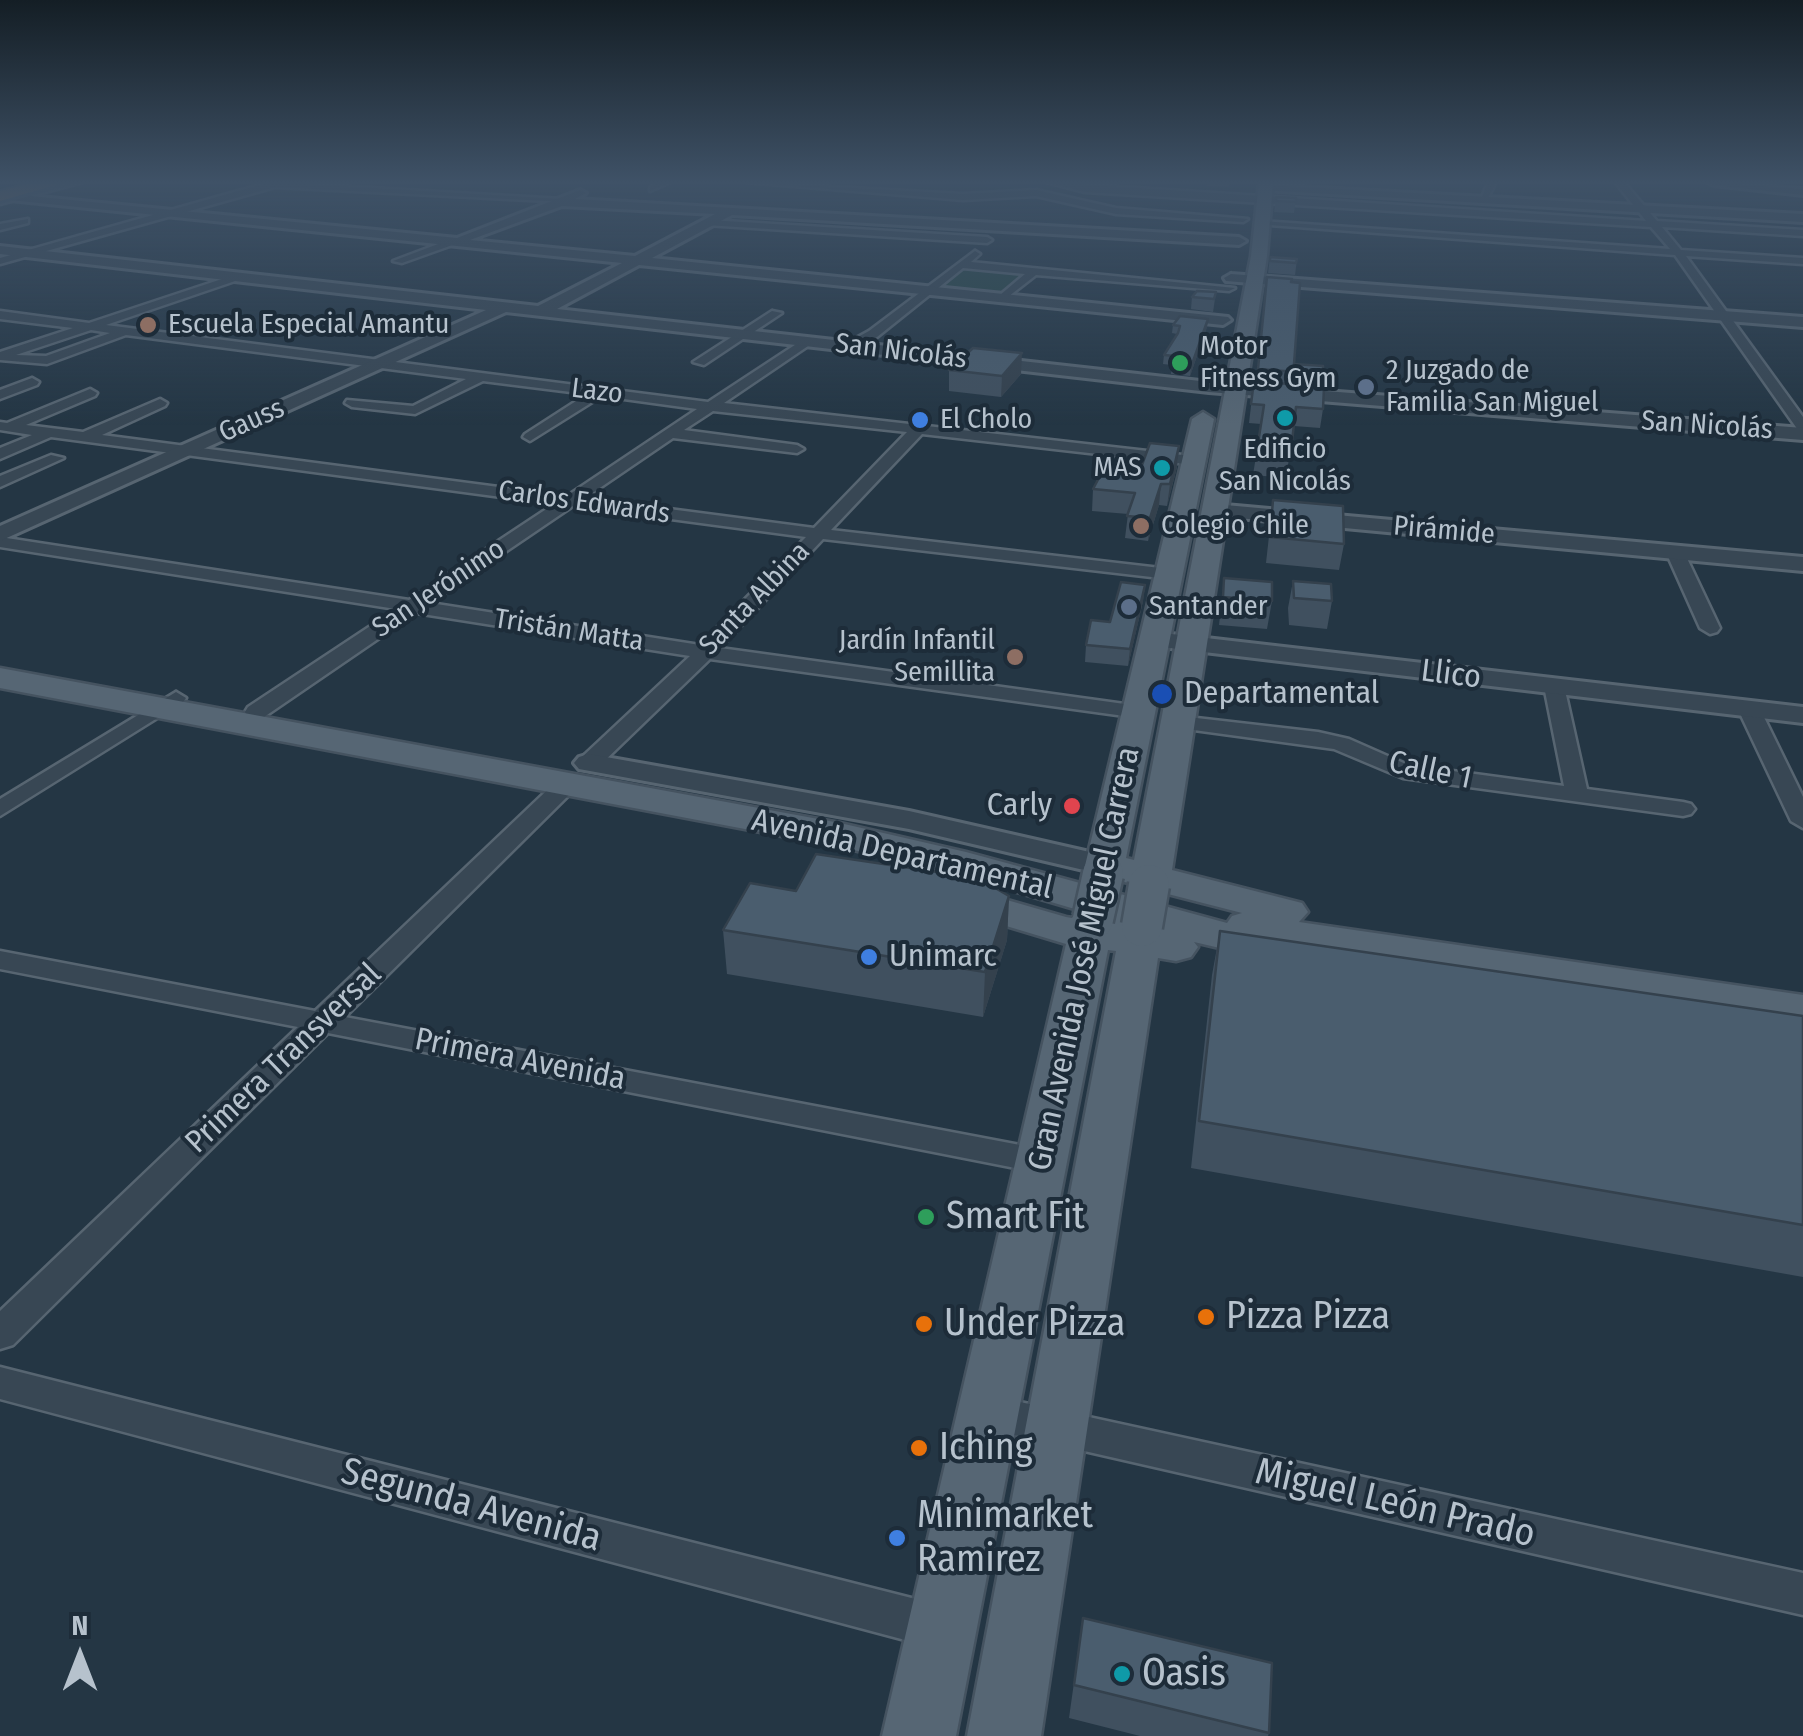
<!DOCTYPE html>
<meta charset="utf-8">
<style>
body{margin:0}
#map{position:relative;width:1803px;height:1736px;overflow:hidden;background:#243644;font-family:"Fira Sans Condensed",sans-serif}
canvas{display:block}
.north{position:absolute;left:30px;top:1606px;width:100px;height:100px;-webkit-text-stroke:8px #1d2c39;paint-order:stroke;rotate:0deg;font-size:28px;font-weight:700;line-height:40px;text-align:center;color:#b6c2cd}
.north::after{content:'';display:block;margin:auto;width:35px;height:45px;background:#b6c2cd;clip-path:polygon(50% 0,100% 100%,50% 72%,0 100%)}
</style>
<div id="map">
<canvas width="1803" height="1736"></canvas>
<div class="north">N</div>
</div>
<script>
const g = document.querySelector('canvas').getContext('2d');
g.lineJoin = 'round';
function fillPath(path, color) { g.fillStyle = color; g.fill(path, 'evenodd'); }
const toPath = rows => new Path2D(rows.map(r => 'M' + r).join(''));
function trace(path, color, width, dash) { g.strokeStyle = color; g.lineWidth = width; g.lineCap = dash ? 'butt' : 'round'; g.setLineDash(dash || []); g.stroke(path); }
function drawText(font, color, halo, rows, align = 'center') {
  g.font = font + ' "Fira Sans Condensed",sans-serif'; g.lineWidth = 8; g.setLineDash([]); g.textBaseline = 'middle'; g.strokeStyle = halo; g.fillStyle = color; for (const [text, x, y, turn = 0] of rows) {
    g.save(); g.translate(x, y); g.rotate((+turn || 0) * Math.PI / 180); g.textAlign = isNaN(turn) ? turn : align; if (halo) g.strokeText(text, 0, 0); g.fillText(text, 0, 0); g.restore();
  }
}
fillPath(toPath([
 [967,267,1028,273,1002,295,939,289]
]), '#264545');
const minor = toPath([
 [270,182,562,199,567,202,275,187,0,264,0,258,270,182],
 [660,182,671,182,650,191,650,187,660,182],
 [744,182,963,194,1036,190,1116,208,1248,219,1243,222,1116,214,1036,196,963,200,744,182],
 [1046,182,1646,221,1615,182,1624,182,1657,221,1803,230,1803,236,1662,227,1681,250,1803,258,1803,264,1686,256,1803,417,1803,431,1798,430,1675,255,1256,224,1261,221,1670,249,1651,227,1085,192,1046,182],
 [1488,182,1496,182,1486,202,1480,202,1488,182],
 [28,219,28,223,0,230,0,224,28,219],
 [709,220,987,237,992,240,987,243,706,225,709,220],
 [454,238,458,243,402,263,393,261,454,238],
 [975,251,980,254,971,262,1235,288,1229,291,1036,275,1004,300,1000,295,1025,274,963,268,877,337,855,349,847,349,847,343,869,331,975,251],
 [237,274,241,279,106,325,708,402,807,337,811,344,724,403,1200,457,1200,463,1195,465,922,434,831,530,1169,569,1178,574,1169,579,823,539,720,648,1139,706,1150,712,1139,718,710,659,597,768,589,770,581,768,578,763,581,758,690,656,416,613,264,717,248,717,245,712,248,707,396,609,0,547,0,537,409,600,554,504,51,437,0,459,0,448,32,435,0,430,0,422,7,423,90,389,97,393,95,396,26,425,83,432,160,399,167,403,165,406,102,435,567,496,697,409,602,396,530,441,523,437,525,434,587,394,483,381,415,414,352,407,345,403,347,400,413,406,466,379,126,335,47,364,0,360,0,352,73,328,0,319,0,311,89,323,237,274],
 [91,330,110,333,46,356,16,355,91,330],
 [713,411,907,432,814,528,585,498,673,438,797,453,804,449,797,445,684,430,713,411],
 [573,506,806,537,700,645,430,603,573,506],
 [772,311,782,313,704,365,693,362,772,311],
 [32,378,39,382,37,385,0,399,0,390,32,378],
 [51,455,64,458,0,487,0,476,51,455],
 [1675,547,1684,552,1720,628,1717,632,1710,634,1700,628,1666,552,1675,547],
 [1554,680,1564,686,1587,789,1683,802,1691,804,1695,809,1691,814,1683,816,1403,778,1334,749,1179,728,1168,722,1179,716,1318,732,1349,739,1408,765,1564,786,1544,686,1554,680],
 [176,692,186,698,183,702,0,816,0,799,176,692],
 [1749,703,1760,709,1803,797,1803,828,1791,821,1738,709,1749,703],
 [568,776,579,783,576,788,345,1017,1041,1149,1052,1152,1057,1161,1052,1170,1041,1173,328,1033,13,1345,0,1349,0,1311,298,1027,0,969,0,951,315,1011,560,778,568,776],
 [0,1367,939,1605,954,1612,961,1627,954,1642,939,1649,0,1399,0,1367],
 [988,1395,1803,1573,1803,1615,988,1429,975,1424,969,1412,975,1400,988,1395]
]);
const tertiary = toPath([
 [1708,182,1803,189,1803,195,1713,185,1708,182],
 [1266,185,1803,214,1803,222,1262,190,1266,185],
 [580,190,586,193,575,199,1239,237,1246,241,1239,245,732,215,652,258,1228,317,1231,320,1223,325,639,265,557,309,1209,382,1803,428,1803,440,1209,392,506,312,0,541,0,526,486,310,0,254,0,246,538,306,622,263,0,199,0,193,457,238,580,190],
 [562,206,715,214,635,256,470,240,562,206],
 [1231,274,1803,317,1803,327,1226,281,1224,278,1231,274],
 [1214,504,1803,557,1803,571,1206,515,1203,510,1214,504],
 [1154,632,1803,707,1803,723,1145,645,1141,640,1145,635,1154,632],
 [589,754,909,811,1116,858,1121,865,1116,872,1105,875,909,829,579,769,574,763,579,757,589,754]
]);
const secondary = toPath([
 [60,182,83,182,0,204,0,196,60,182]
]);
const primary = toPath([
 [1259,182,1273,182,1267,256,1172,870,1302,903,1308,912,1299,922,1803,995,1803,1025,1361,961,1292,947,1286,956,1271,960,1194,942,1198,947,1191,957,1176,961,1158,958,1041,1736,967,1736,1116,951,1108,950,956,1736,882,1736,1066,944,940,906,934,897,940,888,955,885,1066,917,1072,918,1078,910,943,870,840,847,0,688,0,668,840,823,966,852,1227,923,1232,916,1242,913,1164,893,1149,897,1135,894,1129,883,1119,881,1103,886,1089,883,1083,874,1192,419,1203,412,1214,419,1126,858,1134,860,1251,256,1259,182]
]);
const motorway = toPath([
 [36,182,66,182,0,201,0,191,36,182]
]);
trace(minor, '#576571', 5);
trace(tertiary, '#576571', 6);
trace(secondary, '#576571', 5);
trace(primary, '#455360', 5);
trace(motorway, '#43525e', 4);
fillPath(minor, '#384754');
fillPath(tertiary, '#384754');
fillPath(secondary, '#465767');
fillPath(primary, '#566674');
fillPath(motorway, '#7a6755');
const primaryBridge = toPath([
 [1093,919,1103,874],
 [1142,926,1149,885]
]);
trace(primaryBridge, '#455360', 45, []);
trace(primaryBridge, '#566674', 40);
fillPath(toPath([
 [1208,182,1231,182,1228,187,1207,186],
 [1276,197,1296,198,1294,213,1274,212],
 [1270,257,1297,259,1295,275,1268,273],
 [1267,277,1291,282,1294,364,1323,374,1321,387,1323,409,1320,428,1294,426,1286,478,1253,475,1261,424,1249,423,1254,381,1256,381],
 [1216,292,1213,312,1191,309,1192,297],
 [1173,325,1207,327,1190,376,1171,374,1172,365,1163,364,1164,355,1177,334,1172,333],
 [949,370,1021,374,1001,397,949,391],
 [1179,446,1177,467,1167,506,1159,505,1148,541,1125,538,1128,514,1092,511,1093,489,1139,473],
 [1273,500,1344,544,1339,570,1266,563],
 [1224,578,1272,601,1267,629,1219,625],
 [1293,581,1332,601,1327,629,1289,625,1288,608],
 [1145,585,1143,601,1128,666,1085,662,1086,645],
 [1009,896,1007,940,983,1017,727,974,723,930],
 [1220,931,1803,1016,1803,1277,1191,1168,1212,975],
 [1083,1618,1269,1733,1268,1736,1140,1736,1069,1718]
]), '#40505f');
fillPath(toPath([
 [1208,319,1207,327,1190,376,1191,367],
 [1022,353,1021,374,1001,397,1002,376],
 [1179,446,1177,467,1167,506,1170,484],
 [1161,484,1159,505,1148,541,1150,518],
 [1145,585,1143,601,1128,666,1130,649],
 [1009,896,1007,940,983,1017,985,972]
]), '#34414d');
const building = toPath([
 [1276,197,1296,198,1296,202,1276,201,1276,197],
 [1270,257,1297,259,1296,263,1270,261,1270,257],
 [1267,277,1292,279,1291,282,1300,283,1294,364,1323,366,1323,374,1258,369,1267,277],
 [1197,291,1216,292,1214,299,1192,297,1197,291],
 [1180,316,1208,319,1191,367,1172,365,1175,356,1164,355,1178,333,1180,326,1173,325,1180,316],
 [973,348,1022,353,1002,376,949,370,973,348],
 [1254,381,1324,387,1323,409,1296,407,1290,459,1256,456,1264,405,1251,404,1254,381],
 [1150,443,1179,446,1170,484,1161,484,1150,518,1127,516,1135,493,1093,489,1102,472,1139,473,1150,443],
 [1273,500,1343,506,1344,544,1270,537,1273,500],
 [1224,578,1272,582,1272,601,1223,597,1224,578],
 [1293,581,1331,584,1332,601,1294,598,1293,581],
 [1121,582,1145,585,1130,649,1086,645,1091,620,1110,622,1121,582],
 [816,854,978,878,1009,896,985,972,723,930,750,883,796,891,816,854],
 [1220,931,1803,1016,1803,1225,1199,1121,1220,931],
 [1083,1618,1272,1663,1269,1733,1074,1685,1083,1618]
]);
fillPath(building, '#4a5d6e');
trace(building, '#34414d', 2.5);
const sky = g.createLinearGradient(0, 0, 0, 425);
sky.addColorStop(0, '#141e25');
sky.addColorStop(0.43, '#3f5267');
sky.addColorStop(1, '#3f526700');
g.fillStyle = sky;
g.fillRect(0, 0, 1803, 425);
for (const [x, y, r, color] of [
 [148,325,10,"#8d6e63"],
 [1180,363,10,"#2e9e5b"],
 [1366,387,10,"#5c6f8a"],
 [1285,418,10,"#0f9aa8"],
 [920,420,10,"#3f7fe0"],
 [1162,468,10,"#0f9aa8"],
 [1141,526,10,"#8d6e63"],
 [1129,607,10,"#5c6f8a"],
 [1015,657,10,"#8d6e63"],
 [1162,694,12,"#1a4fb4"],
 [1072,806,10,"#e0444e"],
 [869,957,10,"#3f7fe0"],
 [926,1217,10,"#2e9e5b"],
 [1206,1317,10,"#e8710a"],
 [924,1324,10,"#e8710a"],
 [919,1448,10,"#e8710a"],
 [897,1538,10,"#3f7fe0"],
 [1122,1674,10,"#0f9aa8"]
]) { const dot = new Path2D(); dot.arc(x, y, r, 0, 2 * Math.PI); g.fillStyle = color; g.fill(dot); trace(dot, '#1d2c39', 4); }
drawText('28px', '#b6c2cd', '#1d2c39', [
 ["Escuela Especial Amantu",168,325],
 ["Motor",1200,347],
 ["Fitness Gym",1200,379],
 ["2 Juzgado de",1386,371],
 ["Familia San Miguel",1386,403],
 ["El Cholo",940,420],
 ["Edificio",1285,450,"center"],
 ["San Nicolás",1285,482,"center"],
 ["MAS",1142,468,"right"],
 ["Colegio Chile",1161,526],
 ["Santander",1149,607],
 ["Jardín Infantil",995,641,"right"],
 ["Semillita",995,673,"right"]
], 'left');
drawText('28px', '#b6c2cd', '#1d2c39', [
 ["San Nicolás",901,352,7],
 ["Lazo",597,392,7],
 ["Gauss",252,421,-24],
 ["San Nicolás",1707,426,4],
 ["Carlos Edwards",584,503,8],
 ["Pirámide",1444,531,5],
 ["San Jerónimo",439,589,-34],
 ["Santa Albina",755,599,-46],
 ["Tristán Matta",569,631,9]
]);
drawText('32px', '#b6c2cd', '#1d2c39', [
 ["Llico",1451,675,7],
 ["Calle 1",1430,771,12],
 ["Avenida Departamental",902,855,13],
 ["Gran Avenida José Miguel Carrera",1085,959,-78],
 ["Primera Transversal",284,1059,-44],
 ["Primera Avenida",520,1060,11]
]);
drawText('32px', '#b6c2cd', '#1d2c39', [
 ["Departamental",1184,694],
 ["Carly",1052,806,"right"],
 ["Unimarc",889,957]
], 'left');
drawText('38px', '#b6c2cd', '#1d2c39', [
 ["Smart Fit",946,1217],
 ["Pizza Pizza",1226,1317],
 ["Under Pizza",944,1324],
 ["Iching",939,1448],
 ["Minimarket",917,1516],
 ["Ramirez",917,1560],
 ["Oasis",1142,1674]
], 'left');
drawText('38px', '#b6c2cd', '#1d2c39', [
 ["Miguel León Prado",1395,1504,13],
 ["Segunda Avenida",471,1506,15]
]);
</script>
